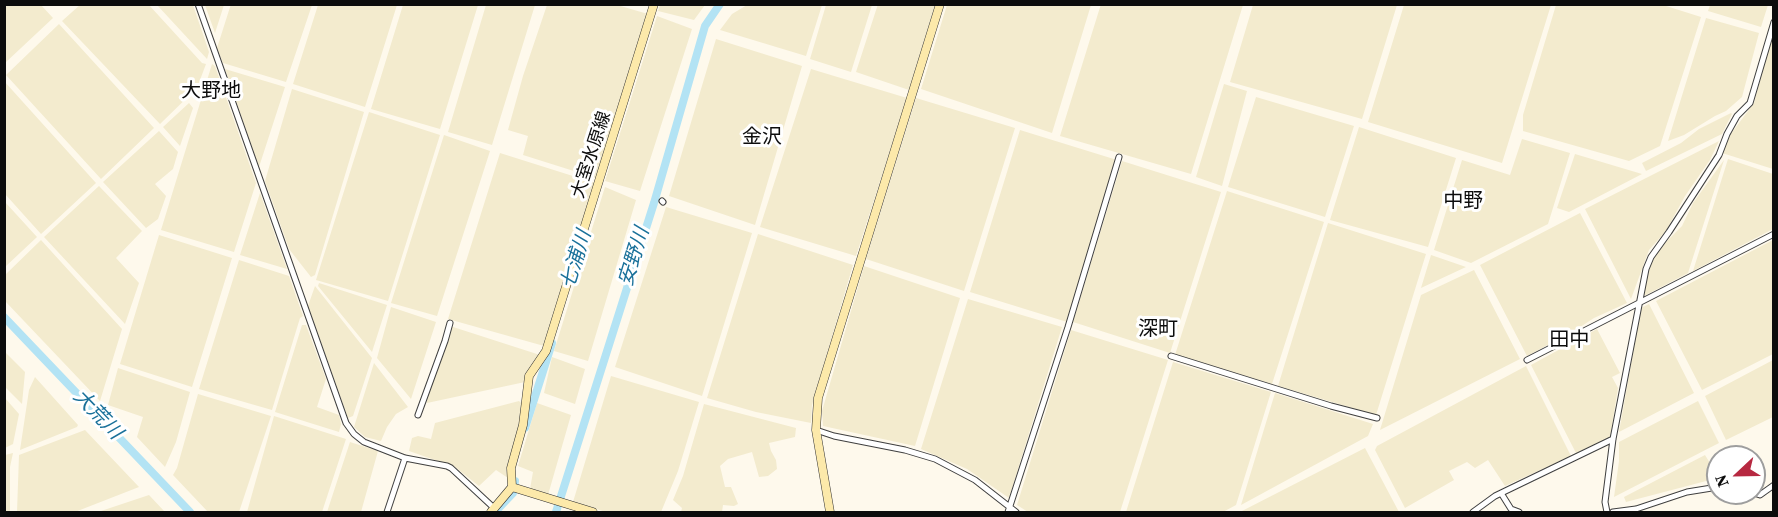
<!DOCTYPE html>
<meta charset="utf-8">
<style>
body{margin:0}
#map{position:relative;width:1778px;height:517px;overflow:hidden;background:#fef9ec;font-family:"Source Serif 4",serif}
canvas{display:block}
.frame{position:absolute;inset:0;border:6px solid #0c0c0c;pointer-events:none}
.north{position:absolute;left:1706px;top:445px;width:60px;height:60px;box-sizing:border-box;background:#fff;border:2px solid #9e9e9e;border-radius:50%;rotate:248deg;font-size:16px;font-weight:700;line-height:24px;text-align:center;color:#0c0c0c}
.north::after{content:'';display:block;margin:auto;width:21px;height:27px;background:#b72941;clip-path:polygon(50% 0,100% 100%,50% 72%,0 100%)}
</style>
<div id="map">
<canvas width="1778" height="517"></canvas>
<div class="frame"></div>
<div class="north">N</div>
</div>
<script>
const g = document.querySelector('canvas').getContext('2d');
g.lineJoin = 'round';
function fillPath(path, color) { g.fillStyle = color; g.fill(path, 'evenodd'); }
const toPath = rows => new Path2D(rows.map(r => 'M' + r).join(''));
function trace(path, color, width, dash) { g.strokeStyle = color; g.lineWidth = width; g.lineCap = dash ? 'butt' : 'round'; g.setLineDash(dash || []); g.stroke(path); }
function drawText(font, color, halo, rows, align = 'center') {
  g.font = font + ' "Source Serif 4","Noto Sans JP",serif'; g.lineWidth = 6; g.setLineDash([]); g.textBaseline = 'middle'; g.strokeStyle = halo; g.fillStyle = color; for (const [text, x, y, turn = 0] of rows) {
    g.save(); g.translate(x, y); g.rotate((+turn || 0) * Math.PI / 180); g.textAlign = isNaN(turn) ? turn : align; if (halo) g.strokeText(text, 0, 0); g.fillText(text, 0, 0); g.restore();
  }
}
fillPath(toPath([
 [5,4,41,5,53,18,5,63],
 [81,4,149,5,202,63,206,64,197,88,160,124,62,21],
 [231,4,312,5,286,82,223,63,217,48],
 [878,4,935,5,909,90,856,72],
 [1101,4,1243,5,1191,174,1060,136],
 [157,5,193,5,209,52,207,59],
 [205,5,224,5,215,33],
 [318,5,397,5,365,107,293,84],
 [403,5,478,5,440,129,371,109],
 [486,5,535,5,492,145,448,132],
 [547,5,617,5,648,14,596,178,523,155,528,136,508,130,523,76],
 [660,5,660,4,705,5,694,20,658,11],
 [747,5,822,5,806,56,720,30,732,14],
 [826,5,872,5,851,72,810,59],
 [947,5,1091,5,1052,133,921,89],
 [1253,5,1397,5,1362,119,1230,82],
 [1404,5,1551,5,1502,163,1368,122],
 [1556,5,1663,5,1701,17,1660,146,1629,161,1523,131,1523,115],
 [1710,5,1710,4,1768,5,1761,27,1708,11],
 [657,16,692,29,640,191,605,181],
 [1706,18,1759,33,1742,97,1726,111,1715,116,1684,135,1668,141],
 [59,24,154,128,101,179,6,75],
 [1773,31,1773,169,1722,153,1730,135,1754,103],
 [716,39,802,66,755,225,669,196],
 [212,64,215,66,256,183,234,252,161,230],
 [225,69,285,87,259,167],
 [811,69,907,98,856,256,760,227],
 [4,81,96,183,41,234,5,194],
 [1224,84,1247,91,1222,186,1196,177],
 [292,89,364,112,315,275,311,277,289,249,265,181],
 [1256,97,1354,126,1325,217,1228,187],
 [916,98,1015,128,964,291,866,259],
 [189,103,193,108,180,146,163,127],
 [369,112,440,135,388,301,316,280],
 [1731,113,1732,114,1722,134,1646,171,1642,163,1681,143,1699,129],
 [1359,127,1456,158,1428,247,1330,220],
 [1020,130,1117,160,1067,322,970,292],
 [159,131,178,152,173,169,155,184,166,196,158,219,146,228,103,182],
 [444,135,490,151,437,316,391,303],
 [1522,139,1570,153,1548,224,1471,263,1434,250,1462,160,1510,175],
 [1719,141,1710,160,1685,196,1666,231,1649,250,1631,299,1585,209],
 [500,153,595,183,544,346,448,319],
 [1575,154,1642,174,1569,212,1557,208],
 [1728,159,1773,174,1773,229,1693,271],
 [1724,160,1688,273,1642,297,1647,273,1657,251,1682,226,1693,203],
 [1122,161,1221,192,1170,353,1073,322],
 [99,186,142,231,116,258,139,283,125,324,44,237],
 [605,187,636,200,588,361,554,351],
 [1227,191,1324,222,1272,384,1175,355],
 [260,193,287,269,240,255],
 [5,202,37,237,5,267],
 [666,207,752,233,702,396,615,367],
 [1580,213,1627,303,1594,318,1574,331,1527,356,1480,265],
 [1328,223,1426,254,1376,415,1278,386],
 [758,234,853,265,812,405,811,423,756,412,707,398],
 [159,235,232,258,192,387,120,364],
 [41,240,122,329,100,401,5,301,5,275],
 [1773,240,1773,354,1702,390,1656,301],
 [1431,255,1466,267,1421,288],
 [239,260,289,276,303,316,300,318,272,410,199,389],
 [864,266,960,298,915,446,823,426,822,411],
 [1474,270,1520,359,1380,430,1421,295],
 [319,283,387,305,372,352,318,286],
 [315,286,372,358,353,416,348,418,308,306],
 [968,299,1062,327,1009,498,967,469,921,449],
 [1649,304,1694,393,1619,432,1641,308],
 [391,307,436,322,411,399,377,358],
 [302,325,306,325,326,379,317,407,339,415,341,424,339,432,275,412],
 [450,326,540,355,525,382,427,403,426,394],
 [1597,329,1620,373,1612,377,1618,388,1610,438,1576,453,1531,365],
 [1071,330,1168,360,1120,512,1028,512,1017,505],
 [4,351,25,372,22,404,5,387],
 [552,357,585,369,575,404,544,393],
 [1773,360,1773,417,1726,440,1705,396],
 [1173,362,1271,392,1236,505,1223,512,1126,512],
 [374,363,408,407,396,414,387,427,381,441,365,437,354,427],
 [1526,366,1571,456,1505,486,1488,460,1475,468,1467,462,1449,471,1454,480,1405,508,1375,450,1377,446],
 [118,368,190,392,176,442,165,467,137,437,143,417,108,405],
 [611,376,699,402,678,471,661,512,606,512,573,502],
 [35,377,78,425,77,427,20,450,29,390],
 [1275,393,1373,424,1368,436,1241,505],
 [198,394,271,416,239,512,208,512,173,475,177,468],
 [5,398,19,414,13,444,5,448],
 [519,401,522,404,520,425,507,466,508,478,496,470,479,486,455,467,409,451,412,438,418,436,431,439,435,423],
 [1698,401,1719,443,1614,497,1619,461,1619,442],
 [537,403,571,415,548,495,530,489,533,472,518,466],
 [704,404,796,428,795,437,769,443,771,451,776,460,777,469,768,476,759,477,752,452,728,459,720,466,725,487,731,487,738,504,734,506,723,505,722,512,681,512,682,508,673,500,683,476],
 [274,416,346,439,322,512,247,512],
 [85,430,139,487,75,512,17,512,19,455],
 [350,442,378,451,361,512,327,512],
 [1365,448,1399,512,1240,512],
 [13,453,10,467,10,512,5,512,5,455],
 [1705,455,1713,468,1707,472,1710,480,1626,502,1624,497],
 [149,495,165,512,98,512]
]), '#f3ebce');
trace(toPath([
 [4,317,190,512],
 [525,428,552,343],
 [495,512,513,493,515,481],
 [556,512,654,203,705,26,720,4]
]), '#b3e3f4', 8);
const street = toPath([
 [198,4,346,423,354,434,364,442,405,458,447,466,451,468,494,508],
 [662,201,663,202],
 [1171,356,1331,406,1377,418],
 [1527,360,1774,234],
 [418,415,445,341,450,323],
 [816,430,834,436,905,450,935,459,975,480,1016,512],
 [1501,493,1511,509,1519,512],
 [1754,493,1760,495,1774,485],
 [387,512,405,458],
 [1008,512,1068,327,1119,157],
 [1473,512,1495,496,1613,439],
 [1607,512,1605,502,1613,439,1646,269,1651,257,1669,232,1719,155,1727,134,1737,116,1750,103,1774,22],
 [1613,512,1636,509,1687,492,1718,487]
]);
const secondary = toPath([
 [512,487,593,512],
 [491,512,512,487,511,468,523,425,529,376,546,351,654,4],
 [830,512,816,430,818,398,940,4]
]);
trace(street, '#3f3f3f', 7);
trace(secondary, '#2e2e2e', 9);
trace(street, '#fff', 5);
trace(secondary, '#fce9aa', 8);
drawText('18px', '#0c0c0c', '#fff', [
 ["大室水原線",592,155,-72]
]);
drawText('20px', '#0c0c0c', '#fff', [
 ["大野地",211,92],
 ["金沢",762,138],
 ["中野",1463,202],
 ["深町",1158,330],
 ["田中",1569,341]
]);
drawText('italic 20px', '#1a719a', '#fff', [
 ["安野川",635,257,-73],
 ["七浦川",577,260,-73],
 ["大荒川",97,415,46]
]);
</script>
